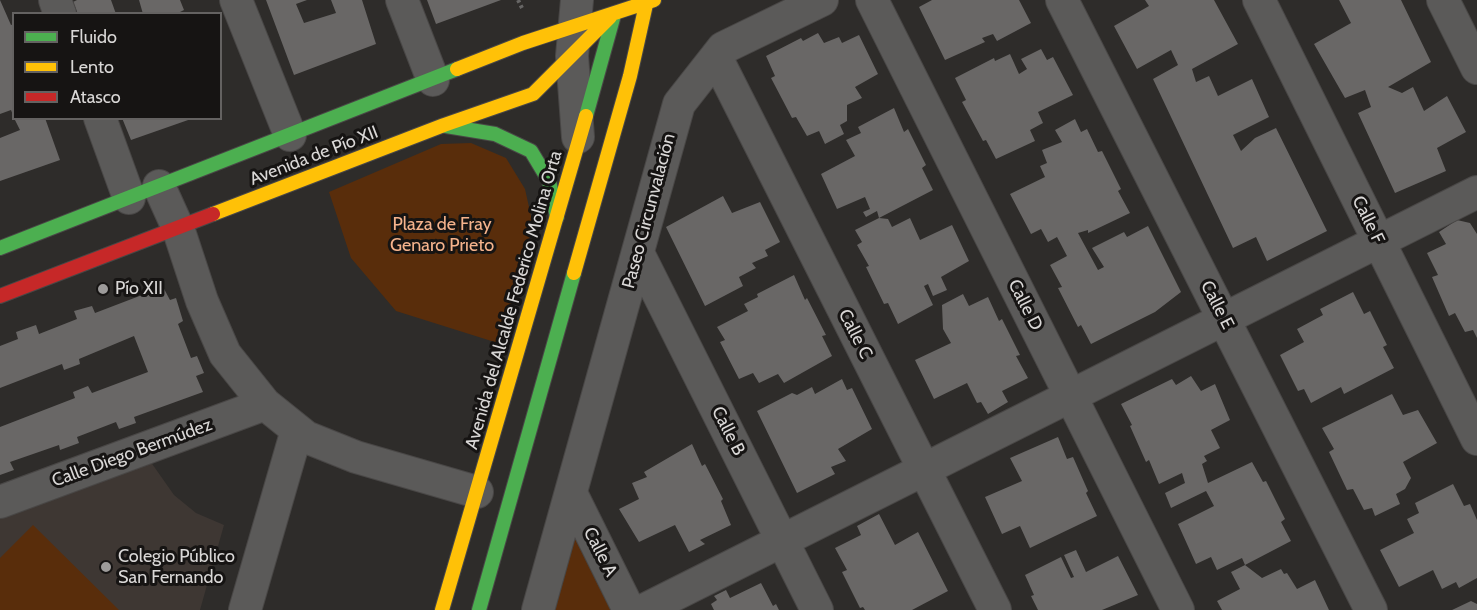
<!DOCTYPE html>
<meta charset="utf-8">
<style>
body{margin:0}
#map{position:relative;width:1477px;height:610px;overflow:hidden;background:#2e2c2a;font-family:Cabin,sans-serif}
canvas{display:block}
.legend{position:absolute;left:12px;top:12px;width:210px;height:108px;box-sizing:border-box;background:#161413;border:2px solid #646261;margin:0;padding:8px 10px;list-style:none;font-size:18px;color:#d9d7d6}
.legend li{display:flex;align-items:center;gap:12px;height:30px}
.legend b{width:30px;border:2px solid #646261}
</style>
<div id="map">
<canvas width="1477" height="610"></canvas>
<ul class="legend">
<li><b style="height:8px;background:#4caf50"></b>Fluido</li>
<li><b style="height:8px;background:#ffc107"></b>Lento</li>
<li><b style="height:8px;background:#c62828"></b>Atasco</li>
</ul>
</div>
<script>
const g = document.querySelector('canvas').getContext('2d');
g.lineJoin = 'round';
function fillPath(path, color) { g.fillStyle = color; g.fill(path, 'evenodd'); }
const toPath = rows => new Path2D(rows.map(r => 'M' + r).join(''));
function trace(path, color, width, dash) { g.strokeStyle = color; g.lineWidth = width; g.lineCap = dash ? 'butt' : 'round'; g.setLineDash(dash || []); g.stroke(path); }
function drawText(font, color, halo, rows, align = 'center') {
  g.font = font + ' Cabin,sans-serif'; g.lineWidth = 6; g.setLineDash([]); g.textBaseline = 'middle'; g.strokeStyle = halo; g.fillStyle = color; for (const [text, x, y, turn = 0] of rows) {
    g.save(); g.translate(x, y); g.rotate((+turn || 0) * Math.PI / 180); g.textAlign = isNaN(turn) ? turn : align; if (halo) g.strokeText(text, 0, 0); g.fillText(text, 0, 0); g.restore();
  }
}
fillPath(toPath([
 [148,458,174,495,196,513,224,525,200,610,0,610,0,513]
]), '#3e3733');
fillPath(toPath([
 [471,143,506,158,525,189,533,225,501,344,396,311,351,258,329,192,441,144],
 [574,524,616,610,549,610],
 [33,525,119,610,0,610,0,558]
]), '#592d0b');
fillPath(toPath([
 [0,0,11,25,14,24,13,115,11,110,0,114],
 [77,0,111,0,116,14,78,14,73,2],
 [139,0,180,0,184,10,176,14,143,14],
 [266,0,307,0,296,4,304,23,336,13,331,0,362,0,376,44,294,75],
 [427,0,501,0,436,24],
 [932,0,1019,0,1031,23,997,41,993,34,982,38,985,42,945,60,919,7],
 [1145,0,1214,0,1238,44,1192,69,1196,82,1209,76,1218,96,1252,79,1269,117,1233,135,1241,151,1255,138,1276,128,1327,231,1267,261,1256,237,1233,248,1153,79,1178,65,1171,50,1137,69,1114,26,1149,6],
 [1339,0,1401,0,1431,62,1388,87,1402,93,1413,87,1424,111,1447,96,1466,132,1437,148,1446,171,1395,193,1358,113,1371,107,1365,90,1345,98,1314,44,1351,23],
 [818,33,824,43,839,37,842,43,859,35,878,74,855,87,862,98,847,105,847,121,840,125,844,134,825,144,819,131,807,136,796,117,792,118,771,78,775,76,766,56,801,38,803,41],
 [1041,49,1047,60,1053,57,1073,95,1038,112,1043,123,1030,130,1035,141,996,159,986,140,983,141,962,102,966,100,955,78,994,58,995,61,1010,54,1019,74,1027,69,1021,59],
 [894,108,904,132,908,129,926,165,922,168,933,190,879,218,877,211,866,217,863,212,870,209,865,197,837,209,821,174,855,156,846,140,861,133,858,127],
 [14,118,45,118,60,160,0,181,0,138,20,130],
 [122,118,191,118,191,119,131,140],
 [1075,119,1081,132,1087,129,1098,152,1102,151,1121,189,1118,191,1130,213,1088,233,1088,230,1078,233,1098,270,1104,267,1092,248,1124,232,1127,237,1148,226,1181,292,1155,312,1091,344,1081,325,1078,327,1058,288,1062,287,1050,265,1067,256,1057,237,1048,242,1041,229,1031,234,1010,194,1045,177,1040,166,1047,163,1042,150,1062,142,1055,130],
 [723,196,732,213,760,202,780,242,765,250,768,256,752,263,756,268,739,277,743,286,705,306,666,227],
 [879,218,888,219,892,227,910,218,920,240,952,225,969,261,941,277,947,290,933,296,928,284,924,286,933,305,898,324,888,303,884,304,866,267,869,266,857,245,862,242,855,230],
 [1457,220,1470,223,1477,234,1477,338,1473,330,1465,332,1455,313,1449,316,1432,277,1438,275,1427,253,1446,244,1439,232],
 [794,275,805,300,807,298,826,335,822,336,832,356,784,383,778,374,759,383,753,373,739,379,720,342,725,340,717,327,748,311,744,304,758,297,757,294],
 [163,287,170,300,176,298,183,321,178,324,191,358,197,356,204,373,196,376,203,392,134,417,136,423,119,429,116,422,77,437,79,443,60,450,59,445,10,462,14,470,0,475,0,427,75,398,73,392,88,386,92,393,148,372,134,336,79,359,80,364,64,370,62,364,0,388,0,346,18,339,16,332,36,325,39,334,77,319,74,311,92,306,95,313],
 [1353,292,1364,314,1370,311,1387,345,1383,347,1394,368,1344,394,1341,387,1311,403,1304,389,1298,391,1280,355,1304,342,1297,329,1323,315,1320,309],
 [963,294,969,306,988,297,999,321,1002,319,1020,355,1016,356,1028,378,1002,391,1008,402,988,414,981,402,977,403,967,383,934,399,915,360,951,343,943,329,942,305],
 [1191,376,1201,391,1215,384,1230,420,1211,430,1220,448,1204,456,1207,461,1202,464,1208,483,1252,462,1263,482,1266,481,1285,519,1281,522,1291,541,1245,565,1242,558,1217,570,1211,557,1196,564,1178,524,1214,506,1206,491,1171,508,1165,493,1185,483,1182,473,1159,484,1149,460,1146,462,1130,426,1132,425,1121,404,1172,379,1176,385],
 [842,379,847,390,852,388,872,429,838,449,846,461,831,467,835,474,797,493,757,411,792,393,797,395,812,387,815,394],
 [1392,394,1403,415,1418,410,1437,443,1403,462,1411,478,1405,489,1396,494,1400,504,1375,516,1372,508,1364,510,1353,489,1347,490,1329,452,1334,449,1322,428],
 [1058,437,1067,459,1073,457,1088,491,1086,493,1097,516,1030,548,1020,526,1002,534,985,497,1022,481,1010,458],
 [692,444,702,466,705,464,723,499,721,501,731,525,700,540,705,544,689,552,675,525,639,542,619,509,639,499,632,483,647,477,644,472],
 [1453,484,1464,506,1470,504,1477,520,1477,578,1459,588,1456,582,1442,589,1433,570,1399,587,1380,550,1414,533,1407,519,1419,513,1415,503],
 [879,514,895,545,918,532,948,591,912,610,865,610,863,607,860,608,842,572,847,570,835,548,861,535,857,526],
 [1076,550,1086,572,1118,556,1138,595,1102,610,1038,610,1031,596,1034,595,1025,575,1061,557,1071,578,1074,577,1064,555],
 [1245,565,1262,578,1281,569,1284,574,1287,573,1297,589,1315,580,1329,610,1222,610,1217,601,1240,589,1231,572],
 [761,583,773,606,776,604,779,610,714,610,711,604,717,600,714,596,726,590,730,598],
 [1471,601,1477,604,1477,610,1452,610]
]), '#696766');
const street = toPath([
 [55,0,60,14],
 [236,0,290,135],
 [402,0,433,80],
 [577,0,572,56,578,137],
 [872,0,1178,610],
 [1062,0,1371,610],
 [1259,0,1477,439],
 [1443,0,1477,68],
 [716,57,995,610],
 [100,118,129,198],
 [159,186,178,228,202,301,225,354,265,404,306,437,356,457,477,492],
 [638,253,817,610],
 [571,493,629,610],
 [0,502,265,404],
 [245,610,297,430],
 [538,610,679,104,723,48,822,0],
 [644,610,1477,192]
]);
const fast = toPath([
 [586,116,614,15],
 [446,126,495,134,531,151,549,181,557,217],
 [0,248,457,69],
 [479,610,574,273]
]);
const slow = toPath([
 [457,69,523,43,654,0],
 [213,214,444,125,533,94,610,17],
 [574,273,630,76,647,0],
 [442,610,586,116]
]);
const jam = toPath([
 [0,296,213,214]
]);
trace(street, '#494746', 34);
trace(fast, '#494746', 16);
trace(slow, '#494746', 16);
trace(jam, '#494746', 16);
trace(toPath([
 [518,0,522,8]
]), '#676665', 4, [3, 3]);
trace(street, '#5b5a59', 32);
trace(fast, '#4caf50', 14);
trace(slow, '#ffc107', 14);
trace(jam, '#c62828', 14);
for (const [x, y, r, color] of [
 [103,289,6,"#9d9b9a"],
 [106,567,6,"#9d9b9a"]
]) { const dot = new Path2D(); dot.arc(x, y, r, 0, 2 * Math.PI); g.fillStyle = color; g.fill(dot); trace(dot, '#161413', 2); }
drawText('18px', '#d9d7d6', '#161413', [
 ["Avenida de Pío XII",314,156,-21],
 ["Paseo Circunvalación",649,211,-75],
 ["Calle F",1368,220,64],
 ["Avenida del Alcalde Federico Molina Orta",514,300,-74],
 ["Calle D",1025,305,63],
 ["Calle E",1217,305,63],
 ["Calle C",855,334,63],
 ["Calle B",728,431,63],
 ["Calle Diego Bermúdez",132,453,-20],
 ["Calle A",600,552,63]
]);
drawText('18px', '#f5b38c', '#161413', [
 ["Plaza de Fray",442,225],
 ["Genaro Prieto",442,246]
]);
drawText('18px', '#d9d7d6', '#161413', [
 ["Pío XII",115,289],
 ["Colegio Público",118,557],
 ["San Fernando",118,578]
], 'left');
</script>
